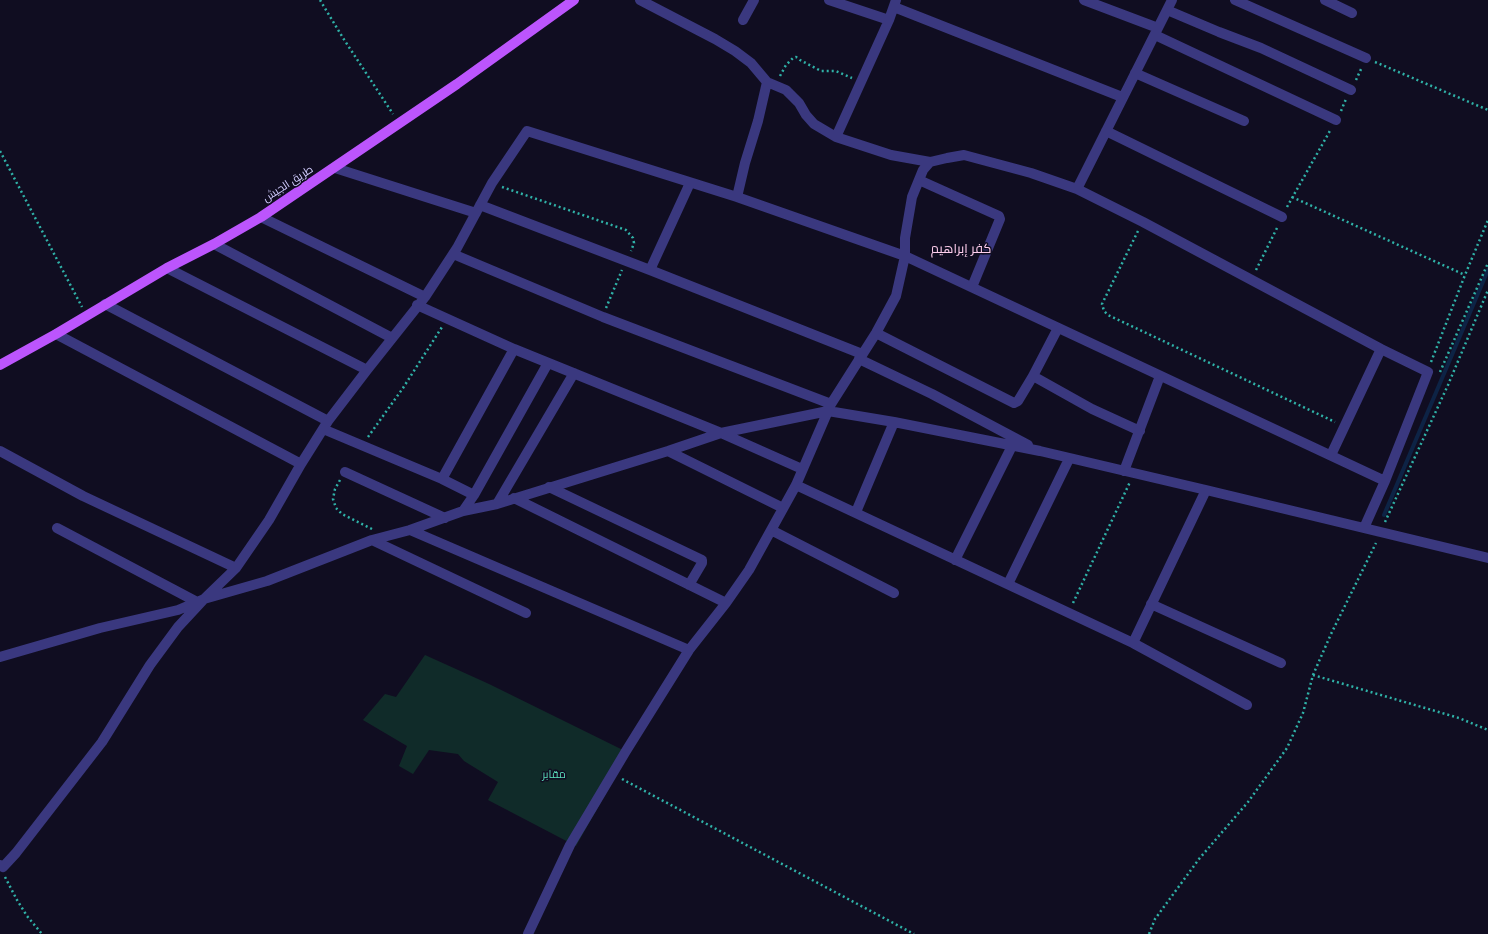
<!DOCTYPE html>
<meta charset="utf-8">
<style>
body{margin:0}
canvas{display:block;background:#100d21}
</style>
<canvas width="1488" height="934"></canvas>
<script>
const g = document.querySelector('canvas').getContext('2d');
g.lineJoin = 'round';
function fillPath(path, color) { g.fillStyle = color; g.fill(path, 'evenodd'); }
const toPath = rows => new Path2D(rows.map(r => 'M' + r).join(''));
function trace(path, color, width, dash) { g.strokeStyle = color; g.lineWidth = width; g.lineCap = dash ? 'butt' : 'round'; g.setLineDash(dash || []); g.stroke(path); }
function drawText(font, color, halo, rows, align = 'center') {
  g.font = font + ' Figtree,Cairo,sans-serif'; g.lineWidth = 3; g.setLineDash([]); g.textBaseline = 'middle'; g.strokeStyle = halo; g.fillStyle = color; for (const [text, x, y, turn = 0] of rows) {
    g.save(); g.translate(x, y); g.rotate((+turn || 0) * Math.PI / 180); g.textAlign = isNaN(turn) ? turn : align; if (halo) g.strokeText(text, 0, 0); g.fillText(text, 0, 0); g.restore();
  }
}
fillPath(toPath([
 [425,655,489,684,629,753,576,846,488,800,498,782,464,761,458,754,429,750,413,774,399,766,407,746,363,720,385,694,396,697]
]), '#102b29');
trace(toPath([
 [1384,515,1488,270]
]), '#0d2345', 4);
trace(toPath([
 [320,0,343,38,393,114],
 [1375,62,1488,110],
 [780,76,786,65,793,58,796,57,800,60,821,71,836,71,852,78],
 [1356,80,1362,67],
 [1341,111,1346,99],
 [0,151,82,307],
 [502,187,626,230,633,238,634,243,631,251],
 [1292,197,1465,275],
 [1287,207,1331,129],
 [1138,231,1102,304,1104,311,1108,315,1335,422],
 [1256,270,1278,226],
 [606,308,622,270],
 [1431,362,1465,275,1488,220],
 [1440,372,1488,263],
 [368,437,403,388,442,327],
 [340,480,335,489,333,499,336,508,342,514,372,529],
 [1385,522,1448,385,1488,290],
 [1073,603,1130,482],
 [1313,675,1459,718,1488,730],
 [622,779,914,934],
 [5,877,17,900,27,916,42,934],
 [1149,934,1155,919,1199,859,1248,802,1287,748,1303,713,1313,675,1331,634,1376,543]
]), '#2fb1a7', 2.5, [2, 3]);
trace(toPath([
 [640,0,715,39,735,51,751,63,767,82,758,121,745,163,737,197],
 [829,0,889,20],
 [1084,0,1158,28],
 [1235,0,1366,58],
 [1325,0,1352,13],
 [894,7,1122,97],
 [1167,10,1219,32,1261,48,1351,90],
 [743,20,754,0],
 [1155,35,1336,120],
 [1135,73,1244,121],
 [767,82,786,90,799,103,806,115,814,124,836,137,891,155,930,162,947,158,964,155,1031,173,1077,189,1143,222,1381,349,1428,372,1385,481,1364,528],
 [1106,131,1282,217],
 [836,137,889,20,896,0],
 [335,168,476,213],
 [919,180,999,216,1000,219,972,287],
 [1077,189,1172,0],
 [480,205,650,270,862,354],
 [261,217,425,297],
 [214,244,392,338],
 [453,254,603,317,831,404],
 [167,268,367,370],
 [650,270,690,183],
 [105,304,328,421],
 [417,305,514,349,721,433,802,469],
 [876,333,1014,403,1018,401,1033,376,1058,328],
 [56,334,301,464],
 [859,359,932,394,1028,445],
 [1033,376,1092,409,1140,431],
 [323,429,442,479,474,495],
 [0,451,83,496,236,568],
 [668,451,783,508],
 [1331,455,1381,349],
 [1124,471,1160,376],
 [345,472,445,518],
 [442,479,514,349],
 [796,485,1133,643,1247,705],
 [549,487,702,560,702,563,689,585],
 [514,498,726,603],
 [497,504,574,373],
 [463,511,474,495,548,363],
 [856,512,894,422],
 [57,528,197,602],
 [410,530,689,650],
 [771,530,894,593],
 [372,540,526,613],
 [955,560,1012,446],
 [1008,584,1069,459],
 [1151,604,1281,663],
 [1133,643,1206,490],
 [0,657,100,628,178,610,204,599,267,581,372,540,410,530,463,511,497,504,668,451,721,433,828,411,894,422,1040,451,1206,490,1488,558],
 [0,865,3,867,16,853,102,742,150,665,178,627,204,599,236,568,269,520,301,464,328,421,367,370,425,297,457,248,492,183,527,131,737,197,905,256,1385,481],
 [528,934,570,845,626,751,689,650,726,603,749,570,796,485,831,404,876,333,896,296,905,256,905,238,912,197,923,170,930,162]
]), '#3a387f', 10);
trace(toPath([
 [0,365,56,334,167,268,214,244,261,217,457,84,574,0]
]), '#bc55fd', 10);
drawText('11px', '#d2cdff', '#100d21', [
 ["طريق الجيش",288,184,-33]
]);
drawText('11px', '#5adebb', '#100d21', [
 ["مقابر",554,775]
]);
drawText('13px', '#ffcfee', '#100d21', [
 ["كفر إبراهيم",961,249]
]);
</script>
